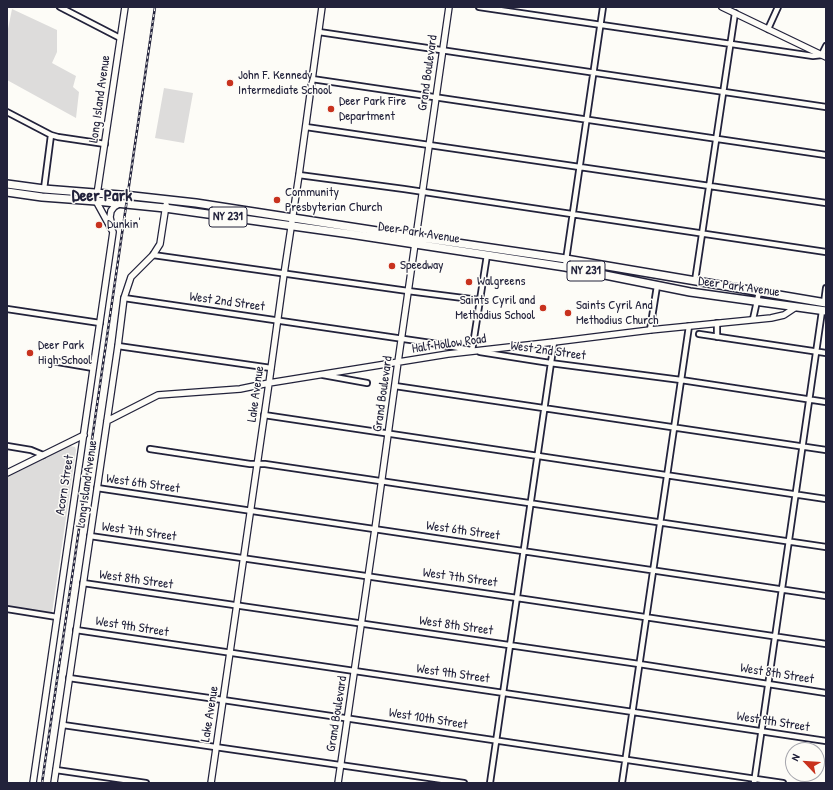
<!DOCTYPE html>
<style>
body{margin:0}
#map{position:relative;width:833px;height:790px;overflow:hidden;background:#fdfcf7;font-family:"Patrick Hand",sans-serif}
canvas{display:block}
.frame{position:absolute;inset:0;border:8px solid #22223b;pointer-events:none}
.north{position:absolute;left:785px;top:742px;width:40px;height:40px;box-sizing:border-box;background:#fdfcf7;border:1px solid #a5a5ac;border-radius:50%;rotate:295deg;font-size:11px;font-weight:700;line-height:16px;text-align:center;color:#22223b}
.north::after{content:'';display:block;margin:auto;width:14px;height:18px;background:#c8321e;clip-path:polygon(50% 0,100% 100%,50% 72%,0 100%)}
</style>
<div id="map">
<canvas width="833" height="790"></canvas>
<div class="frame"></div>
<div class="north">N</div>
</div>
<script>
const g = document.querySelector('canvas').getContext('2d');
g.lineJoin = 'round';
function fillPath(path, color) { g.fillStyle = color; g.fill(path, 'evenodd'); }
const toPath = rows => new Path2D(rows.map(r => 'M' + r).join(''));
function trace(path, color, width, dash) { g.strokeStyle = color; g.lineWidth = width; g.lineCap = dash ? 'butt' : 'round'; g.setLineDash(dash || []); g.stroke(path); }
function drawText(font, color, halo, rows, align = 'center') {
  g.font = font + ' "Patrick Hand",sans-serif'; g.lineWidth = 3; g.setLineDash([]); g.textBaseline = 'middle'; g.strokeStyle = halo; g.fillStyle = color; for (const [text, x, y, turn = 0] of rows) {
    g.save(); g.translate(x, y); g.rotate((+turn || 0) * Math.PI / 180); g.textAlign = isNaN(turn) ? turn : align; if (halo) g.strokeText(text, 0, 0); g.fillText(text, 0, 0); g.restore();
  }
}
fillPath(toPath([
 [12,9,57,30,57,52,52,63,76,76,73,87,79,92,76,118,7,80,7,34],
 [164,88,193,93,184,143,155,138],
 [70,446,75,447,76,450,52,613,7,607,7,476,38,460]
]), '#dddcdb');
const minor = toPath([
 [60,7,120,38],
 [479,7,813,56,822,55],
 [768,29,778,7],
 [319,32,826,107],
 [822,54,826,46],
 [312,79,826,155],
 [7,112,51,135,58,137,105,144],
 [306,127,826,203],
 [299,175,404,189,826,252],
 [44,189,51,135],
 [153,255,408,291,479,300],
 [565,267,603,7],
 [695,281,735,13],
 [124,298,431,343,471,350],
 [824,303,826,288],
 [7,309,100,323],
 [753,319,759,292],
 [717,323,717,337],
 [650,330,657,286],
 [699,334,826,353],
 [118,346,271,368],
 [472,351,487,255],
 [480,352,550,363,681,380,826,402],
 [52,361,93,368],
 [323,375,367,383],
 [395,386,826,450],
 [264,415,826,499],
 [7,446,31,450,43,455],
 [150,449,250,464,265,464,826,547],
 [97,488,826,596],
 [90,536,517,598,826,644],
 [83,583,639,664,826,693],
 [7,609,57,617],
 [76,630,633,712,826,741],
 [69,678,223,700,783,783],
 [63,725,464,783],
 [56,770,146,783],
 [490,783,554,342],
 [622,783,689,326],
 [754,783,822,311]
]);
const tertiary = toPath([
 [722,7,826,57],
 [112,226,110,217,111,211,114,207,119,204],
 [107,421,158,395,240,389,269,383,448,354,554,342,650,330,771,318,784,315,796,307],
 [7,473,84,435],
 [33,783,113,232,96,201,125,7],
 [54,783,118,346,124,298,131,277,153,255,160,244,166,205],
 [211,783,269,383,284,274,299,175,322,7],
 [338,783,375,529,398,362,449,7]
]);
const primary = toPath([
 [7,184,44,189,133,196,196,203,416,237,566,259,826,303],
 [7,192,42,197,96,201,165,208,350,234,565,267,690,292,826,311]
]);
trace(minor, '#22223b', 8);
trace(tertiary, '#22223b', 8);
trace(primary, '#22223b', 10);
trace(minor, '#fdfcf7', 4.5);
trace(tertiary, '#fdfcf7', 5.5);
trace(primary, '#fdfcf7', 7);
const rail = toPath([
 [42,783,155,7]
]);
trace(rail, '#22223b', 2.5);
trace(rail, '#fdfcf7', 1, [3]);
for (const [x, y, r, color] of [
 [230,83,4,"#c8321e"],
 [331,109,4,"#c8321e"],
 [277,200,4,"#c8321e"],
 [99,225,4,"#c8321e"],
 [392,266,4,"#c8321e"],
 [469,282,4,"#c8321e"],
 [543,308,4,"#c8321e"],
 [568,313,4,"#c8321e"],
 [30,353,4,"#c8321e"]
]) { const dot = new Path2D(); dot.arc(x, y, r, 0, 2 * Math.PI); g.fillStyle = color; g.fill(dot); trace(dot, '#fdfcf7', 1.5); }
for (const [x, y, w] of [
 [228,217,38],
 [586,271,38]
]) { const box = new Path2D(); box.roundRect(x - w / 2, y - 10, w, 20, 3); g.fillStyle = '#fdfcf7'; g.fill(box); trace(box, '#22223b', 1); }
drawText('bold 12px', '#22223b', null, [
 ["NY 231",228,217],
 ["NY 231",586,271]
]);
drawText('13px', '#22223b', '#fdfcf7', [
 ["Grand Boulevard",428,73,-82],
 ["Long Island Avenue",100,99,-82],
 ["Deer Park Avenue",419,233,9],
 ["Deer Park Avenue",739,287,8],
 ["West 2nd Street",227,302,8],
 ["Half Hollow Road",449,344,-8],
 ["West 2nd Street",548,351,8],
 ["Lake Avenue",256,394,-82],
 ["Grand Boulevard",383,394,-82],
 ["Long Island Avenue",87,484,-82],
 ["West 6th Street",143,484,8],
 ["Acorn Street",65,485,-81],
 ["West 6th Street",463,531,8],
 ["West 7th Street",139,532,8],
 ["West 7th Street",460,578,8],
 ["West 8th Street",136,580,8],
 ["West 8th Street",456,626,8],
 ["West 9th Street",132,627,9],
 ["West 9th Street",453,674,8],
 ["West 8th Street",777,674,9],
 ["Lake Avenue",210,714,-81],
 ["Grand Boulevard",337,714,-81],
 ["West 10th Street",428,719,9],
 ["West 9th Street",773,722,9]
]);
drawText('13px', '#22223b', '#fdfcf7', [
 ["John F. Kennedy",238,76],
 ["Intermediate School",238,91],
 ["Deer Park Fire",339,102],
 ["Department",339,117],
 ["Community",285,193],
 ["Presbyterian Church",285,208],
 ["Dunkin'",107,225],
 ["Speedway",400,266],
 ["Walgreens",477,282],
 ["Saints Cyril and",535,301,"right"],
 ["Methodius School",535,316,"right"],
 ["Saints Cyril And",576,306],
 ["Methodius Church",576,321],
 ["Deer Park",38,346],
 ["High School",38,361]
], 'left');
drawText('bold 17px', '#22223b', '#fdfcf7', [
 ["Deer Park",102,196]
]);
</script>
